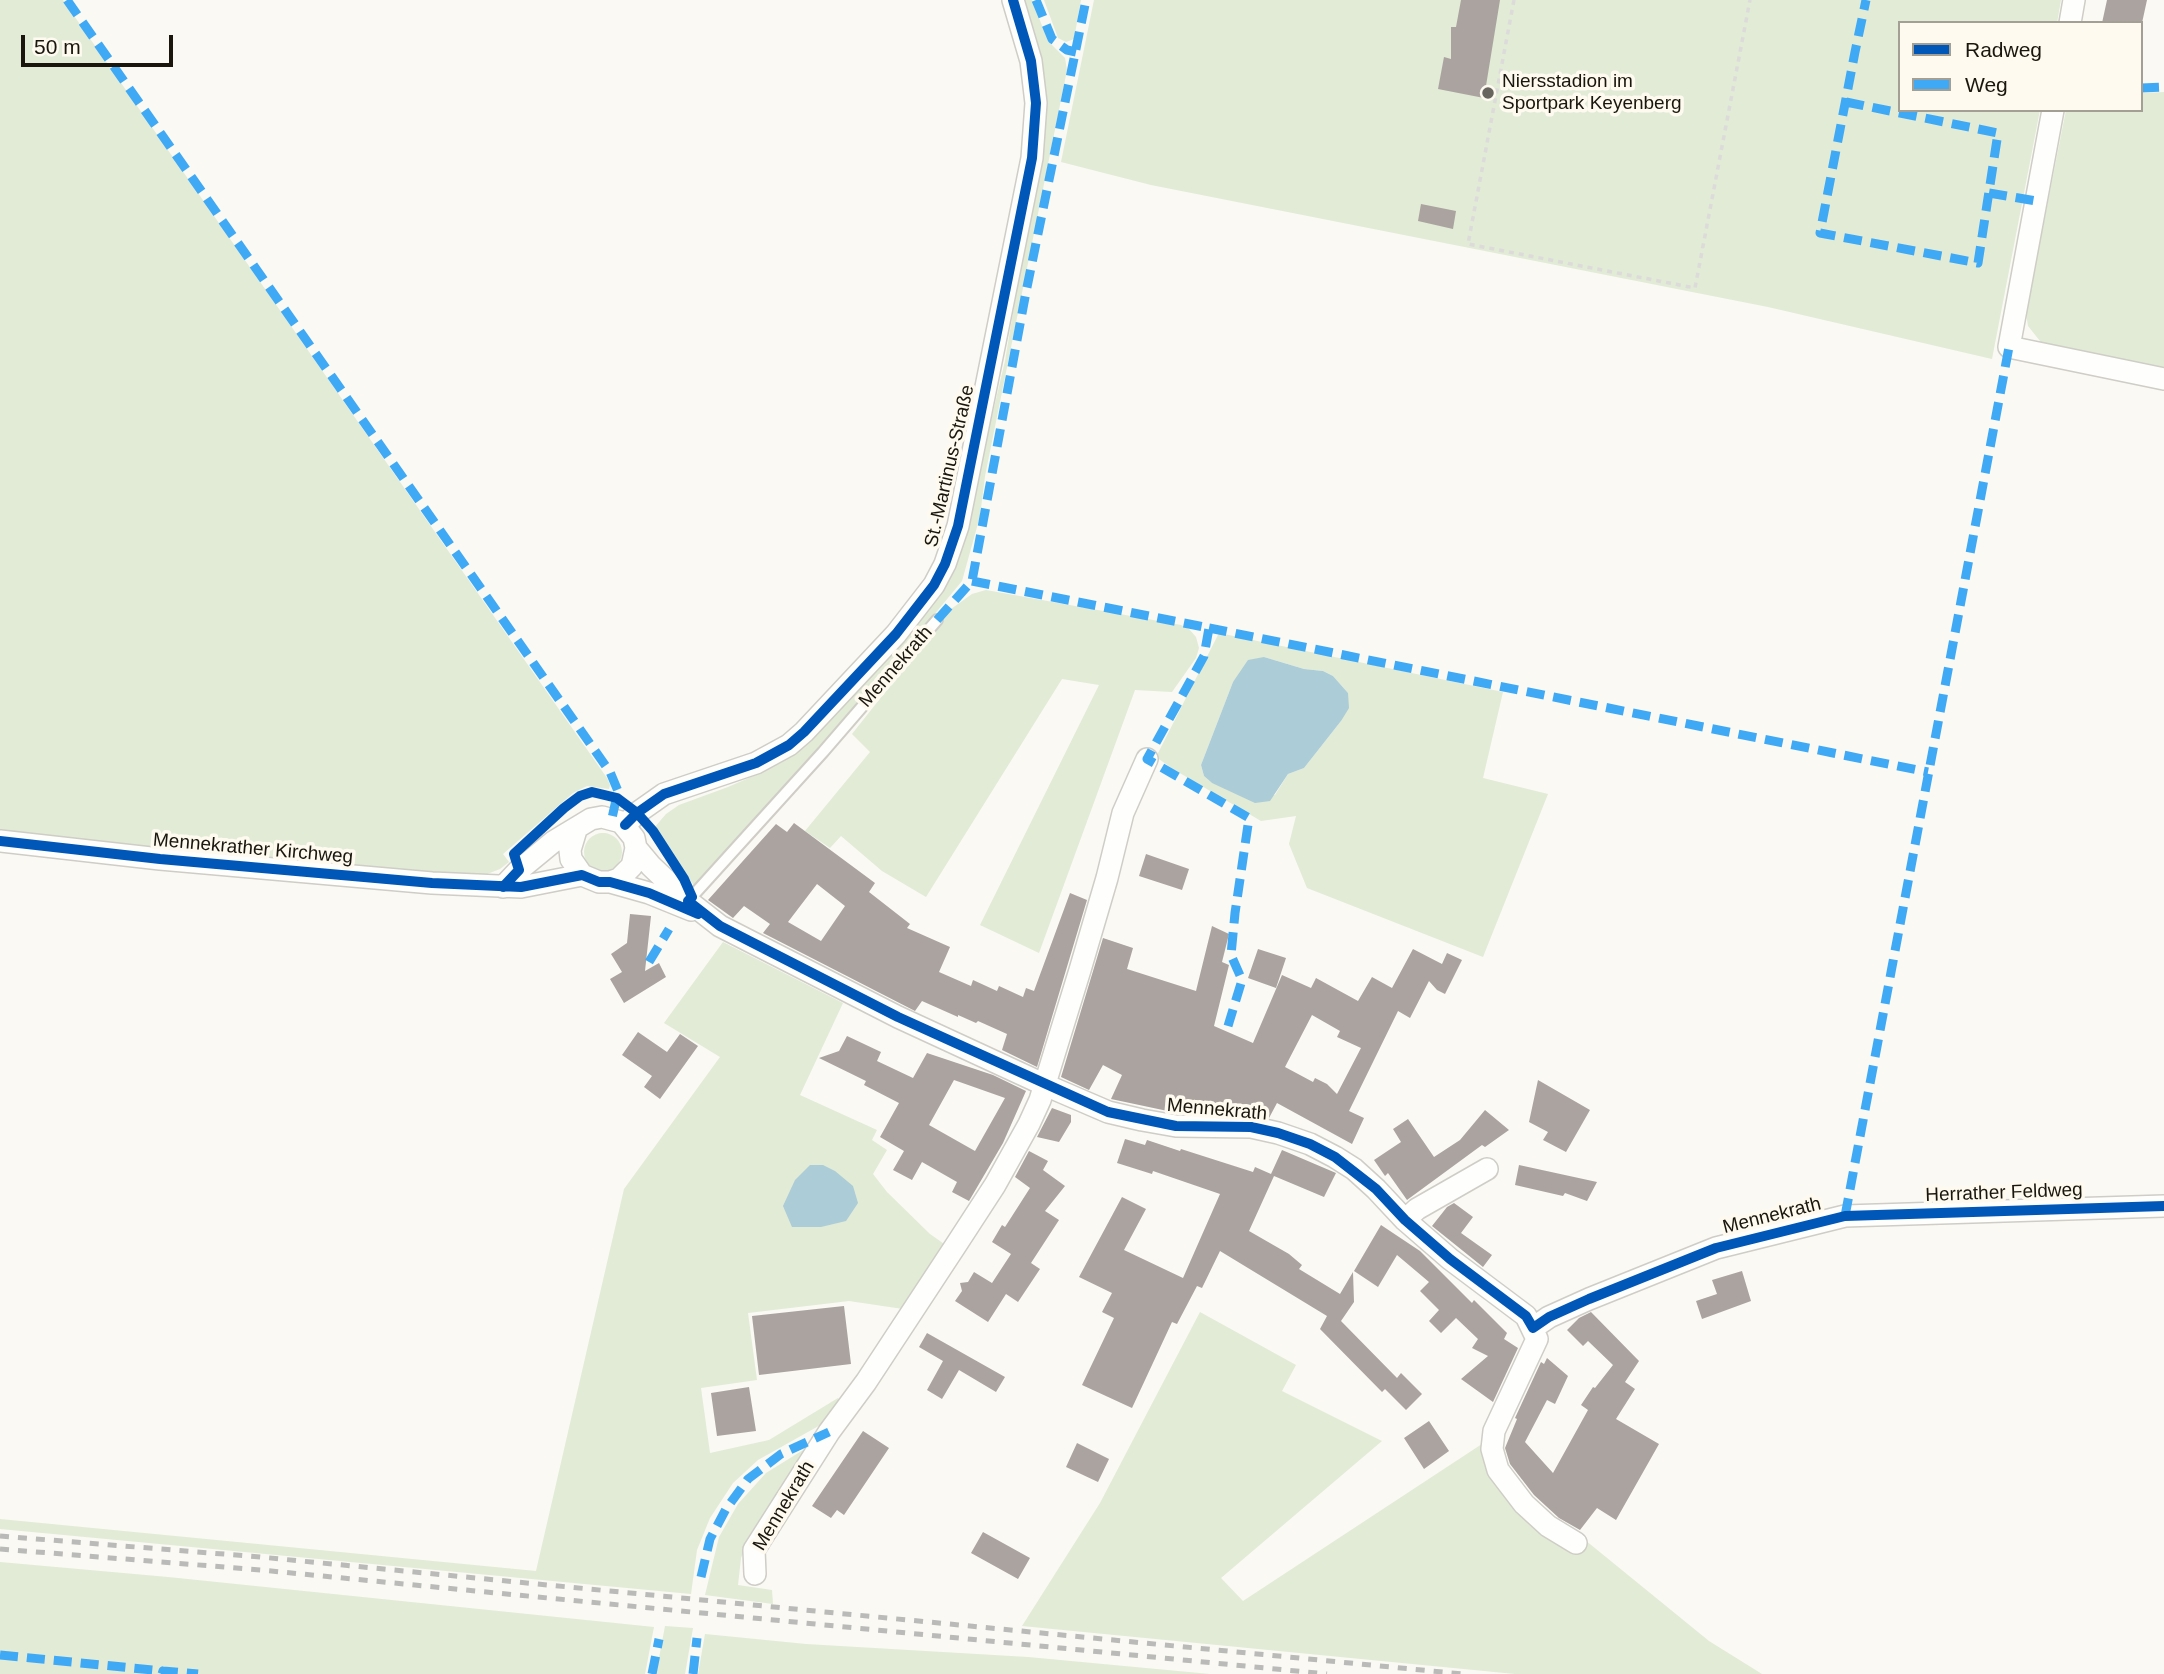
<!DOCTYPE html>
<meta charset="utf-8">
<style>
body{margin:0}
#map{position:relative;width:2164px;height:1674px;overflow:hidden;background:#faf9f4;font-family:Helvetica,sans-serif}
canvas{display:block}
.legend{position:absolute;left:1898px;top:21px;width:245px;height:91px;box-sizing:border-box;background:#fefaf0;border:2px solid #a39f95;margin:0;padding:9px 12px;list-style:none;font-size:21px;color:#1a160d}
.legend li{display:flex;align-items:center;gap:14px;height:35px}
.legend b{width:35px;border:2px solid #a39f95}
.scale{position:absolute;left:21px;top:35px;width:152px;height:32px;box-sizing:border-box;border:4px solid #1a160d;border-top:0;padding-left:9px;font-size:21px;line-height:24px;white-space:nowrap;color:#1a160d;-webkit-text-stroke:5px #fefaf0;paint-order:stroke}
</style>
<div id="map">
<canvas width="2164" height="1674"></canvas>
<ul class="legend">
<li><b style="height:9px;background:#0057b8"></b>Radweg</li>
<li><b style="height:9px;background:#3fa9f5"></b>Weg</li>
</ul>
<div class="scale">50 m</div>
</div>
<script>
const g = document.querySelector('canvas').getContext('2d');
g.lineJoin = 'round';
function fillPath(path, color) { g.fillStyle = color; g.fill(path, 'evenodd'); }
const toPath = rows => new Path2D(rows.map(r => 'M' + r).join(''));
function trace(path, color, width, dash) { g.strokeStyle = color; g.lineWidth = width; g.lineCap = dash ? 'butt' : 'round'; g.setLineDash(dash || []); g.stroke(path); }
function drawText(font, color, halo, rows, align = 'center') {
  g.font = font + ' Helvetica,sans-serif'; g.lineWidth = 7; g.setLineDash([]); g.textBaseline = 'middle'; g.strokeStyle = halo; g.fillStyle = color; for (const [text, x, y, turn = 0] of rows) {
    g.save(); g.translate(x, y); g.rotate((+turn || 0) * Math.PI / 180); g.textAlign = isNaN(turn) ? turn : align; if (halo) g.strokeText(text, 0, 0); g.fillText(text, 0, 0); g.restore();
  }
}
fillPath(toPath([
 [0,0,63,0,607,778,610,785,609,789,587,786,573,793,503,854,509,862,500,869,482,876,413,871,0,835],
 [1020,0,1032,0,1048,41,1065,58,1067,70,985,476,980,516,962,581,876,685,695,887,654,828,666,814,679,805,728,787,758,774,784,759,810,741,837,713,877,668,975,488,1005,361,1031,203],
 [1044,0,1081,0,1074,39,1066,42,1058,38],
 [1094,0,2061,0,2057,23,1900,23,1900,110,2040,110,1992,359,1768,307,1151,185,1061,162],
 [2164,92,2164,370,2044,346,2028,326,2026,313,2066,110,2141,110,2141,93],
 [986,590,1181,625,1189,629,1196,637,1199,648,1196,658,1172,692,1135,690,1039,953,980,925,1099,685,1062,679,926,897,882,871,841,836,830,848,805,831,870,752,852,734,951,609,972,594],
 [1219,633,1503,692,1483,778,1548,794,1483,957,1307,888,1289,844,1296,816,1261,821,1173,769,1156,757],
 [1264,657,1304,669,1323,671,1333,676,1348,693,1341,721,1304,768,1288,774,1275,795,1212,783,1204,776,1201,765,1233,682],
 '584 852a19 19 0 1 1 38 0a19 19 0 1 1-38 0Z',
 [723,942,843,1003,800,1095,877,1130,872,1140,887,1150,873,1174,887,1192,930,1234,947,1246,903,1309,849,1301,748,1313,757,1380,701,1388,710,1453,769,1440,838,1398,843,1403,831,1419,758,1460,733,1483,710,1518,697,1550,691,1594,0,1529,0,1519,536,1571,624,1189,720,1057,664,1023],
 [1200,1312,1296,1365,1282,1391,1382,1441,1221,1578,1243,1601,1485,1442,1516,1501,1585,1540,1709,1641,1762,1674,1515,1674,1022,1626,1100,1503],
 [808,1447,753,1530,741,1558,738,1585,772,1590,773,1604,705,1595,719,1537,738,1504,766,1473],
 [0,1562,168,1577,654,1627,645,1674,0,1674],
 [665,1626,693,1628,685,1674,656,1674],
 [705,1634,806,1644,1028,1657,1210,1674,698,1674]
]), '#e1ebd6');
fillPath(toPath([
 [1264,657,1304,669,1323,671,1333,676,1348,693,1349,708,1341,721,1304,768,1288,774,1270,801,1255,803,1212,783,1204,776,1201,765,1233,682,1248,660],
 [810,1165,823,1165,835,1171,853,1186,858,1203,846,1221,821,1227,792,1227,783,1206,795,1180]
]), '#acccd7');
fillPath(toPath([
 [1461,0,1500,0,1484,98,1438,89,1444,57,1451,59,1451,27,1456,27],
 [2107,0,2147,0,2142,23,2102,23],
 [1421,204,1456,211,1453,229,1418,221],
 [794,823,875,883,869,892,910,924,907,928,950,947,939,972,971,986,973,980,997,991,999,986,1023,997,1026,988,1034,991,1070,893,1087,900,1037,1067,1002,1050,1007,1034,978,1021,976,1023,958,1015,958,1017,922,1001,915,1011,763,933,770,924,744,906,733,918,708,900,776,824,787,832],
 [817,884,845,906,821,941,788,922],
 [1146,854,1189,869,1182,890,1139,876],
 [630,914,651,916,645,971,659,963,666,977,624,1003,610,979,622,972,611,954,627,943],
 [1212,926,1229,934,1222,962,1229,965,1214,1026,1253,1043,1282,975,1311,988,1316,978,1358,1001,1372,977,1392,988,1413,949,1442,964,1447,953,1462,960,1445,994,1437,990,1429,981,1410,1018,1398,1011,1349,1111,1364,1118,1352,1144,1277,1103,1269,1118,1229,1110,1228,1114,1177,1113,1111,1099,1122,1075,1103,1065,1089,1090,1061,1077,1103,938,1133,948,1127,969,1196,991],
 [1312,1015,1340,1031,1337,1037,1361,1048,1337,1094,1327,1084,1315,1078,1313,1082,1285,1067],
 [1258,949,1286,958,1276,988,1248,978],
 [638,1032,667,1052,680,1034,698,1046,660,1099,644,1087,652,1076,622,1055],
 [847,1036,881,1052,877,1061,913,1078,927,1053,993,1075,1026,1091,1003,1143,969,1201,952,1192,957,1182,922,1162,912,1180,893,1170,904,1151,880,1137,899,1103,864,1085,866,1081,819,1058,839,1051],
 [954,1080,1005,1098,975,1151,929,1125],
 [1538,1080,1590,1110,1566,1152,1543,1140,1548,1132,1529,1122],
 [1052,1108,1071,1115,1071,1122,1059,1142,1037,1137],
 [1485,1110,1509,1130,1485,1147,1482,1145,1407,1200,1388,1173,1385,1176,1374,1160,1401,1142,1393,1129,1408,1119,1434,1157,1460,1140],
 [1125,1139,1145,1145,1147,1140,1180,1151,1181,1149,1253,1172,1255,1167,1271,1174,1282,1150,1336,1173,1324,1197,1274,1176,1249,1231,1289,1254,1302,1265,1299,1269,1340,1294,1353,1272,1354,1302,1341,1321,1397,1378,1401,1373,1422,1394,1406,1410,1385,1389,1382,1392,1320,1329,1327,1316,1220,1251,1202,1288,1197,1286,1177,1324,1172,1322,1132,1408,1082,1385,1114,1318,1102,1312,1112,1293,1079,1277,1122,1197,1146,1209,1124,1250,1183,1278,1220,1194,1153,1171,1152,1174,1117,1163],
 [1029,1151,1048,1161,1043,1170,1065,1186,1045,1211,1059,1220,1031,1263,1040,1269,1018,1302,1006,1294,988,1322,955,1301,962,1291,960,1283,968,1282,974,1272,992,1283,1011,1254,992,1242,1002,1225,1005,1227,1030,1188,1015,1177],
 [1519,1165,1597,1182,1587,1201,1565,1193,1563,1196,1515,1185],
 [1454,1203,1473,1217,1461,1233,1492,1255,1483,1267,1432,1226,1447,1207],
 [1381,1225,1420,1251,1472,1303,1474,1300,1507,1333,1504,1339,1518,1348,1493,1402,1461,1379,1488,1356,1472,1348,1478,1339,1456,1318,1441,1333,1429,1321,1439,1310,1420,1291,1429,1282,1397,1255,1378,1287,1354,1271],
 [1742,1271,1751,1301,1702,1319,1696,1301,1717,1294,1712,1280],
 [844,1306,851,1364,759,1375,752,1316],
 [1591,1312,1639,1361,1625,1382,1635,1389,1616,1419,1659,1444,1616,1520,1597,1508,1580,1530,1559,1518,1534,1495,1510,1464,1505,1448,1517,1419,1515,1418,1541,1362,1544,1364,1547,1358,1568,1376,1555,1404,1547,1400,1525,1442,1553,1473,1588,1410,1581,1405,1593,1387,1595,1388,1613,1365,1588,1341,1583,1346,1567,1330,1579,1318],
 [927,1333,1005,1377,996,1392,959,1370,942,1399,927,1390,943,1361,919,1347],
 [749,1387,756,1431,717,1436,711,1393],
 [1429,1421,1449,1451,1424,1469,1404,1438],
 [863,1431,889,1448,844,1515,837,1510,831,1518,812,1506],
 [1077,1443,1109,1459,1098,1482,1066,1467],
 [983,1532,1030,1558,1018,1579,971,1553]
]), '#aba39f');
const service = toPath([
 [688,901,823,752,937,620]
]);
const minor = toPath([
 [2070,23,2074,0],
 [2053,110,2009,347,2164,379],
 [625,825,637,813,664,794,756,763,789,745,804,732,896,634,934,585,945,564,958,526,1032,158,1036,103,1031,61,1013,0],
 [0,841,160,859,432,883,521,887,582,875],
 [636,848,651,866,688,901,720,926,898,1017,1043,1084,1108,1112,1142,1120,1176,1126,1251,1127,1278,1133,1310,1144,1335,1157,1354,1169,1376,1189,1405,1220,1450,1259,1526,1316,1537,1339,1494,1431,1492,1449,1498,1470,1524,1504,1548,1526,1576,1543],
 [610,882,649,893,691,910],
 [503,887,519,870,553,842,591,819,602,817,621,822,634,838,636,848,632,866,619,879,610,882,599,882,582,875,571,859,570,850,576,830],
 [1405,1220,1417,1209,1487,1169],
 [1533,1328,1549,1317,1589,1299,1716,1248,1845,1216,2164,1206],
 [755,1574,754,1550,829,1432,866,1382,958,1242,995,1185,1029,1124,1040,1100,1080,970,1107,878,1123,813,1147,759]
]);
trace(service, '#cfcdc6', 14);
trace(minor, '#cfcdc6', 24);
trace(toPath([
 [1514,0,1468,244,1695,288,1750,0]
]), '#dcdbda', 3.5, [5, 5]);
trace(service, '#fefefd', 10);
trace(minor, '#fefefd', 21);
trace(toPath([
 [0,1536,260,1557,1463,1674],
 [0,1549,261,1570,1327,1674]
]), '#babab8', 5, [9, 9]);
trace(toPath([
 [67,0,610,772,618,791,612,818],
 [1036,0,1052,39,1067,50,1076,52],
 [2141,88,2164,87],
 [1846,102,1998,133,1978,263,1820,233,1855,52,1866,0],
 [1989,193,2036,201],
 [972,581,1209,628,1204,656,1147,759,1249,818,1235,913,1231,955,1242,980,1228,1026],
 [937,620,972,581,1026,292,1086,0],
 [1209,628,1928,772],
 [649,962,669,929],
 [1845,1216,2009,347],
 [701,1577,710,1539,726,1509,748,1479,781,1454,829,1432],
 [0,1655,163,1671],
 [162,1674,163,1671,198,1674],
 [652,1674,659,1639],
 [693,1674,697,1638]
]), '#3fa9f5', 9, [18, 9]);
trace(toPath([
 [625,825,637,813,664,794,756,763,789,745,804,732,896,634,934,585,945,564,958,526,1032,158,1036,103,1031,61,1013,0],
 [0,841,160,859,432,883,521,887,582,875,599,882,610,882,649,893,698,914],
 [503,887,519,870,514,854,564,808,580,796,592,792,617,798,637,813,653,831,684,879,692,897,688,901,720,926,898,1017,1108,1112,1176,1126,1251,1127,1278,1133,1310,1144,1335,1157,1376,1189,1405,1220,1450,1259,1526,1316,1533,1328,1549,1317,1589,1299,1716,1248,1845,1216,2164,1206]
]), '#0057b8', 10);
for (const [x, y, r, color] of [
 [1488,93,7,"#68655e"]
]) { const dot = new Path2D(); dot.arc(x, y, r, 0, 2 * Math.PI); g.fillStyle = color; g.fill(dot); trace(dot, '#fefaf0', 2.5); }
drawText('19px', '#1a160d', '#fefaf0', [
 ["Niersstadion im",1502,82],
 ["Sportpark Keyenberg",1502,104]
], 'left');
drawText('19px', '#1a160d', '#fefaf0', [
 ["St.-Martinus-Straße",950,466,-77],
 ["Mennekrath",896,667,-49],
 ["Mennekrather Kirchweg",253,849,5],
 ["Mennekrath",1217,1110,5],
 ["Herrather Feldweg",2004,1193,-2],
 ["Mennekrath",1772,1216,-14],
 ["Mennekrath",784,1506,-59]
]);
</script>
